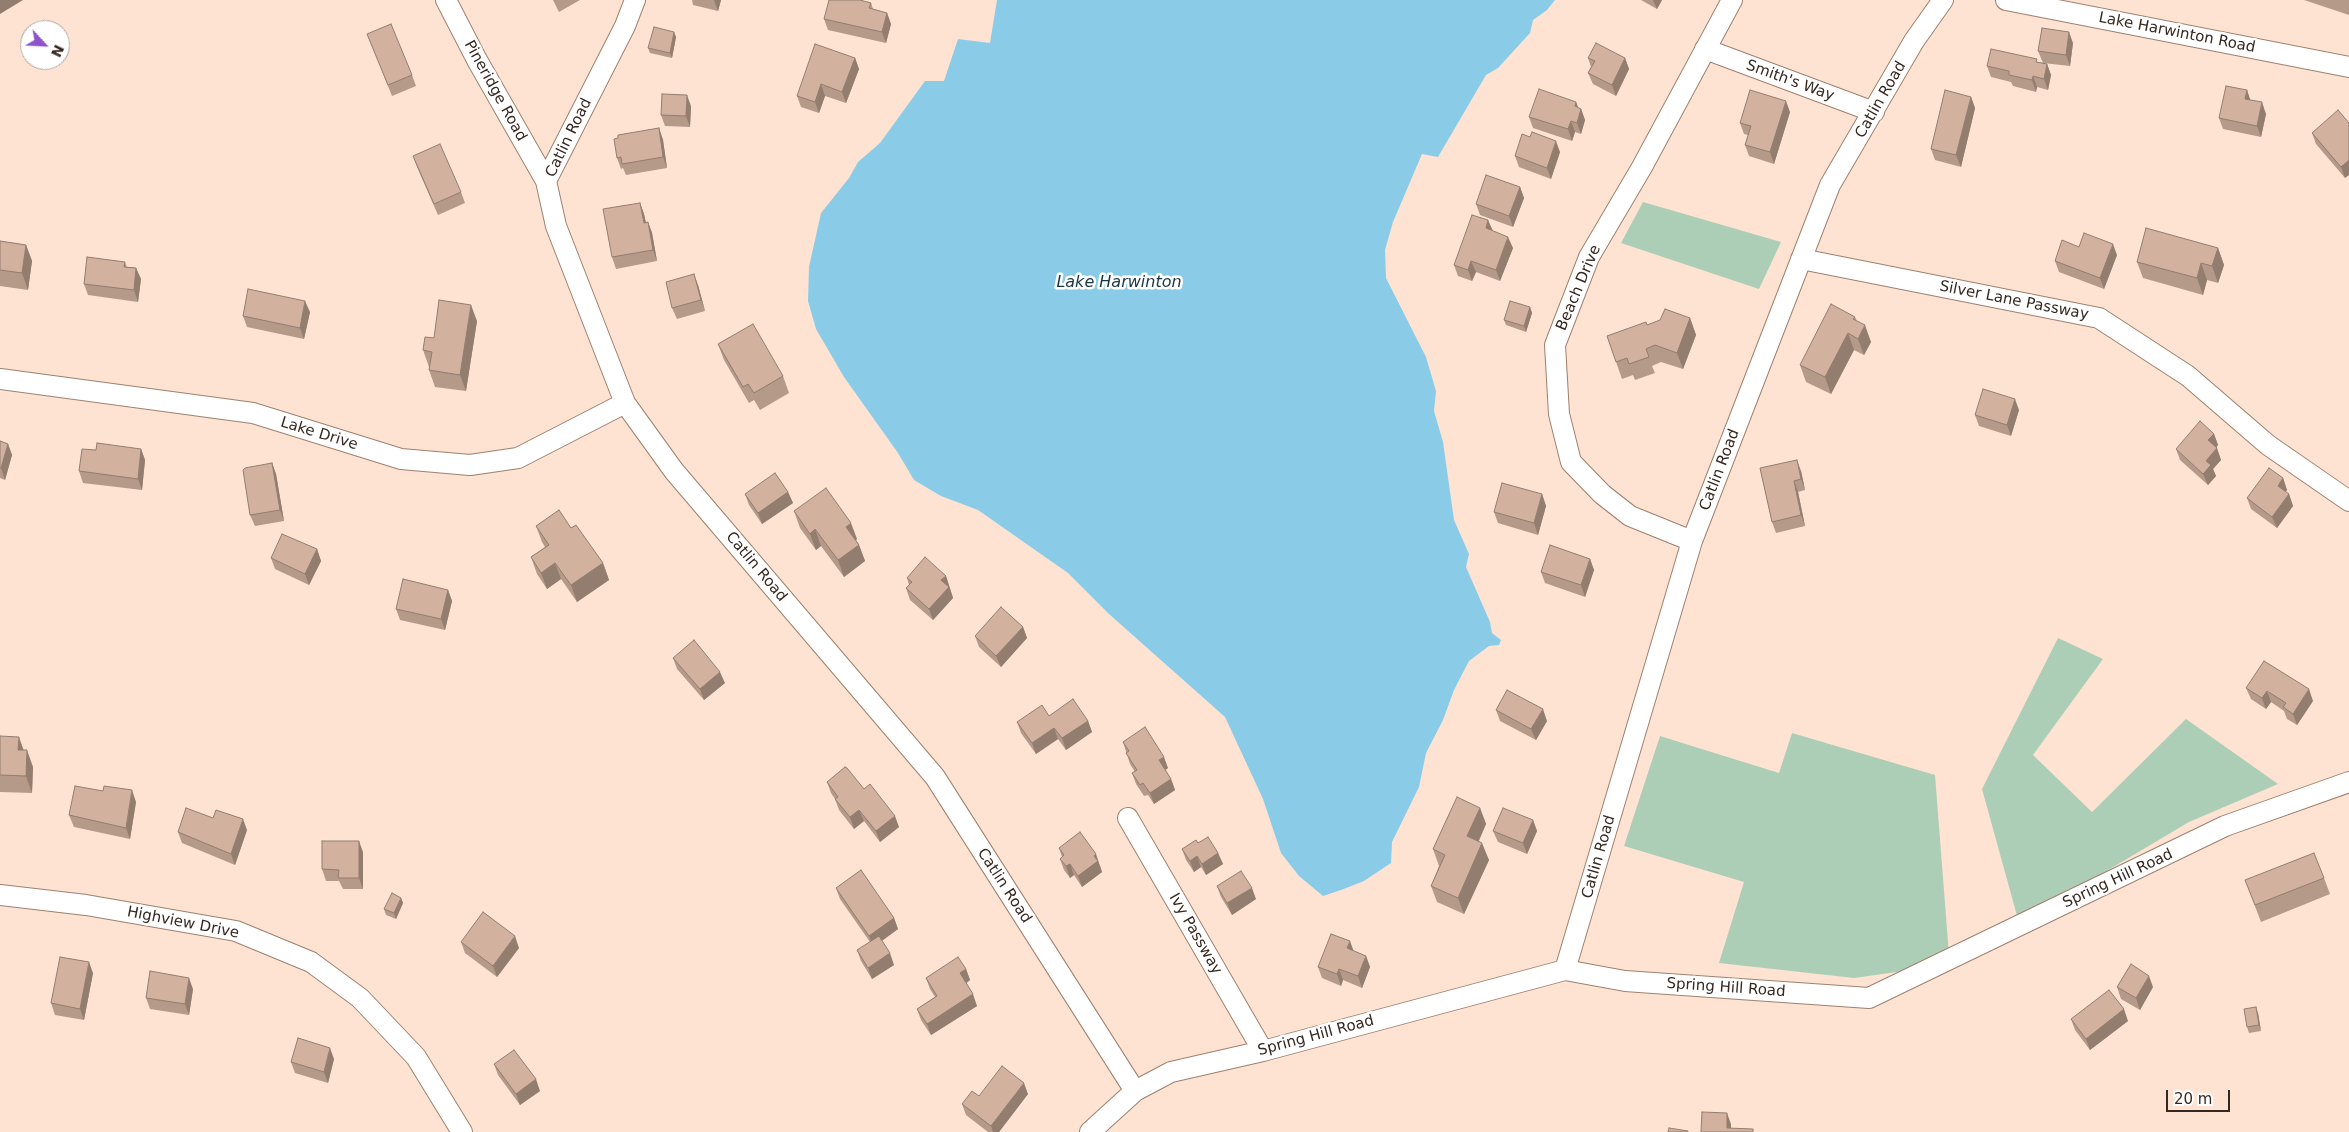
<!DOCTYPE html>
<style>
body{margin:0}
#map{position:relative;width:2349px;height:1132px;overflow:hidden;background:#fee3d3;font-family:"DejaVu Sans",sans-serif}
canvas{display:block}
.north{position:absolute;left:20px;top:20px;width:50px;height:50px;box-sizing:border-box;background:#fff;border:1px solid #aea9a6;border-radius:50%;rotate:115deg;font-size:14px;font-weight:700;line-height:20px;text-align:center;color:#352821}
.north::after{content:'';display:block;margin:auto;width:18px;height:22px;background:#8e54cb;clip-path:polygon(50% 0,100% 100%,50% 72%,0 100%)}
.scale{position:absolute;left:2166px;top:1090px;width:64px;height:22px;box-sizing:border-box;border:2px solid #352821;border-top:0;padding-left:6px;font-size:15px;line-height:18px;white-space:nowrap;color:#352821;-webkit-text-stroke:4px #fff;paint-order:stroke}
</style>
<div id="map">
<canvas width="2349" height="1132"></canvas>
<div class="north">N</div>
<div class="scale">20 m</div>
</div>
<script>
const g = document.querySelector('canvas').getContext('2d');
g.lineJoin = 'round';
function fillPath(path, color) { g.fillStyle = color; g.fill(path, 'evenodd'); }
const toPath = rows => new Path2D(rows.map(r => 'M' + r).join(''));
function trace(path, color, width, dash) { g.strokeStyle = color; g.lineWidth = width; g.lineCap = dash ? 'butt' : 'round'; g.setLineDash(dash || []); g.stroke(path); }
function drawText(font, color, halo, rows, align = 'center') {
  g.font = font + ' "DejaVu Sans",sans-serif'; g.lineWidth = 5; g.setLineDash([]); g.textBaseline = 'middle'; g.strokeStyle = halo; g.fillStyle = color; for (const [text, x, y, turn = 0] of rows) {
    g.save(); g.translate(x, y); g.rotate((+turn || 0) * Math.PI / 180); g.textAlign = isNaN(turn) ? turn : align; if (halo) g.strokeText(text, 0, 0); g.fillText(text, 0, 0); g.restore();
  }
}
fillPath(toPath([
 [1643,202,1781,242,1759,289,1621,243],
 [2058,638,2103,659,2033,755,2092,812,2186,719,2278,784,2189,822,2019,923,1982,789],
 [1792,733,1935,775,1949,955,1911,970,1854,978,1719,963,1744,882,1624,846,1660,736,1779,773]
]), '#adceb6');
fillPath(toPath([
 [997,0,1555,0,1547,10,1533,20,1530,33,1498,68,1486,75,1438,157,1422,154,1393,222,1385,250,1386,278,1426,357,1436,391,1434,411,1443,442,1454,520,1469,554,1466,567,1490,622,1492,633,1501,640,1499,645,1489,646,1469,661,1454,690,1443,720,1426,753,1419,787,1392,842,1391,863,1364,881,1341,890,1323,896,1299,876,1281,853,1263,799,1225,717,1109,614,1068,573,978,510,941,496,914,480,898,453,844,377,816,329,808,301,809,267,821,213,849,178,858,162,880,143,925,81,944,81,958,39,990,43]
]), '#8acce8');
const minor = toPath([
 [446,0,477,60,546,181],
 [635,0,625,26,546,181,556,226,625,403,674,471,935,777,1135,1091],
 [2006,0,2349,67],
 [1705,49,1874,112],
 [1801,259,2099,318,2188,376,2268,445,2349,501],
 [0,379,253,413,401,459,470,465,518,458,625,403],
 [1692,541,1630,516,1602,494,1571,462,1559,414,1555,345,1589,257,1642,167,1732,0],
 [1128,818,1263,1051],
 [0,895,86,905,236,931,311,962,360,998,416,1057,462,1132],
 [1565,970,1692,541,1830,185,1914,41,1943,0],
 [1090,1132,1135,1091,1171,1072,1263,1051,1565,970,1625,981,1869,998,2225,826,2349,782]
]);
trace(minor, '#9f806e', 22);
trace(minor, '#fff', 20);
fillPath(toPath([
 [553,0,580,0,559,12],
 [692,0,721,0,718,11,693,5],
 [1641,0,1662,0,1657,9],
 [2304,0,2349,0,2349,15],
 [871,3,873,9,887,13,891,24,886,43,828,30,824,19],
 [674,32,676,37,672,58,650,53,648,48],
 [367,34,412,75,416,86,392,96],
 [2073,43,2070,66,2043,63,2038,51],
 [855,58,859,69,846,103,825,96,819,113,801,107,797,96],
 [1588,58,1625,58,1629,69,1616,96,1593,84,1588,73,1591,67],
 [2038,62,2047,64,2051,75,2048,90,2037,87,2036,92,2013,86,2011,82,1991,77,1987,66],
 [2247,90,2250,100,2266,114,2261,137,2223,129,2219,118],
 [1971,97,1975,108,1961,167,1935,160,1931,149],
 [1576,102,1578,108,1581,109,1585,120,1581,134,1575,132,1572,141,1533,128,1529,117],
 [691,106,690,127,665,126,661,115],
 [1790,112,1774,164,1749,156,1745,145,1748,135,1744,134,1740,123],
 [2349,123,2345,178,2316,144,2312,133],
 [659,128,663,140,667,168,626,175,623,168,621,169,617,158,618,138],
 [1560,152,1551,179,1519,167,1515,156],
 [413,156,461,192,465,203,438,215,417,167],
 [1520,187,1524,198,1513,227,1480,215,1476,204],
 [640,203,644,214,646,222,648,222,652,233,657,261,616,269,612,257],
 [1488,220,1492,231,1513,248,1500,281,1476,272,1472,281,1458,276,1454,265],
 [0,241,26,245,32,261,28,290,0,286],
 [2079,247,2117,255,2104,289,2059,272,2055,261],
 [2218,248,2224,265,2218,283,2207,280,2203,295,2143,278,2137,262],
 [125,262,127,267,136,268,141,279,138,302,88,295,84,284],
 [698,285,705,311,677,319,672,308],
 [1530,307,1532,313,1526,332,1506,325,1504,320],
 [310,312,304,339,247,327,243,316],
 [1855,317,1857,321,1871,342,1864,355,1854,350,1831,394,1806,382,1800,365],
 [1690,318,1696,335,1683,369,1661,362,1652,366,1655,373,1635,380,1633,375,1622,379,1607,336],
 [477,321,466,391,435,387,429,370,430,367,429,367,423,350,434,338],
 [718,344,783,376,789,393,760,410,754,400,749,403,724,360],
 [2019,410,2011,436,1979,426,1975,415],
 [2214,434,2218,445,2216,447,2221,460,2213,469,2216,476,2208,485,2180,460,2176,449],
 [0,441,8,444,12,455,5,480,0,478],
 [141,449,145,460,142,490,83,483,79,471,96,450],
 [272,463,276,474,284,521,255,526,250,515],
 [1760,468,1801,471,1805,490,1798,492,1805,526,1776,533,1772,522],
 [2283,478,2287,490,2285,492,2289,494,2293,506,2277,528,2251,509,2247,498],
 [788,492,793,503,762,524,749,505,745,494],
 [1542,494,1546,506,1538,535,1498,523,1494,512],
 [794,511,857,539,856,540,859,545,865,561,844,577,821,546,816,550,800,528],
 [536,526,571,528,603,563,609,580,577,602,561,579,547,589,537,574,531,557,545,547,542,542],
 [317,549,321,561,309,585,275,569,271,558],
 [1590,559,1594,570,1585,597,1545,583,1541,572],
 [946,576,953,598,933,620,910,600,906,588,909,585,907,578],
 [448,590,452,601,445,630,400,620,396,609],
 [1023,627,1027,638,1001,667,979,647,975,636],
 [673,658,725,683,704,700,677,669],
 [2246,688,2313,701,2297,725,2287,719,2284,711,2271,702,2266,709,2251,699],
 [1496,710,1547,721,1536,740,1500,721],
 [1049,716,1088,721,1092,732,1066,750,1058,739,1036,754,1021,733,1017,722],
 [0,736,24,750,33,767,32,793,0,792],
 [1123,742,1168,768,1165,770,1171,779,1175,790,1154,804,1148,795,1144,796,1136,784,1132,773,1135,772,1130,764],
 [827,782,864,789,899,827,880,842,864,821,854,829,839,810,835,799,831,793],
 [136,802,130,839,74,827,69,815],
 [1480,808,1486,824,1479,841,1489,860,1464,914,1437,902,1431,886,1439,866,1433,849],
 [1533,820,1537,831,1527,854,1498,842,1493,831],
 [247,830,235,865,182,843,178,832],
 [1198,843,1218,853,1223,864,1206,875,1201,867,1194,872,1186,860,1182,849],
 [1059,848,1100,865,1100,866,1102,872,1082,887,1074,875,1070,878,1064,870,1060,859,1062,857],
 [363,852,363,889,343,889,339,881,326,881,322,869],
 [2324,878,2330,894,2261,922,2245,880],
 [1217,886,1256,899,1232,915,1221,897],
 [836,888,894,918,898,929,882,941,894,965,872,979,861,961,857,950,870,942,840,899],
 [401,898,403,903,396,919,386,915,384,909],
 [461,942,519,948,497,977,465,953],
 [1353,951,1366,956,1370,967,1362,988,1343,980,1341,986,1322,978,1318,967],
 [966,969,970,980,966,983,977,1006,931,1035,921,1020,917,1009,935,997,930,989,926,978],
 [93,973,84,1020,55,1015,51,1003],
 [2117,987,2153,987,2140,1010,2121,999],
 [193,989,189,1015,150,1009,146,998],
 [2258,1013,2261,1031,2249,1033,2247,1027],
 [2071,1019,2128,1021,2090,1050,2075,1030],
 [334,1059,328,1083,295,1073,291,1062],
 [494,1064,540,1091,520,1105,498,1075],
 [1028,1094,999,1132,988,1132,966,1115,962,1104,979,1096]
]), '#b59989');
fillPath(toPath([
 [0,0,23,0,0,14],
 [714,0,721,0,718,11],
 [1653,0,1662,0,1657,9],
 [887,13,891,24,886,43,882,32],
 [674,32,676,37,672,58,670,53],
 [2069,32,2073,43,2070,66,2066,55],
 [855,58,859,69,846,103,842,92],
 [1625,58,1629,69,1616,96,1612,85],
 [2047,64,2051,75,2048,90,2044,79],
 [2033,76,2037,87,2036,92,2032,80],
 [821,84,825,96,819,113,815,102],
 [2247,90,2251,102,2245,99],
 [687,95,691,106,690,127,686,116],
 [1971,97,1975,108,1961,167,1956,155],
 [1786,101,1790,112,1774,164,1770,152],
 [1576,102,1580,112,1581,109,1585,120,1581,134,1577,123,1575,106],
 [2262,102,2266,114,2261,137,2257,126],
 [1571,121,1575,132,1572,141,1568,129],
 [659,128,663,140,667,168,663,157],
 [1556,141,1560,152,1551,179,1547,168],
 [2349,160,2349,175,2345,178,2341,167],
 [1520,187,1524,198,1513,227,1509,216],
 [640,203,644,214,648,234,644,223],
 [1488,220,1493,231,1486,228],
 [648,222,652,233,657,261,653,250],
 [1508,237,1513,248,1500,281,1496,270],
 [2113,244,2117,255,2104,289,2100,278],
 [26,245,32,261,28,290,22,273],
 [2218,248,2224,265,2218,283,2212,266],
 [1471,261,1476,272,1472,281,1468,270],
 [2201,263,2207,280,2203,295,2197,278],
 [136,268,141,279,138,302,134,290],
 [694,274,698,285,705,311,701,300],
 [305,301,310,312,304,339,300,328],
 [471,305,477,321,466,391,460,375],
 [1530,307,1532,313,1526,332,1524,326],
 [1690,318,1696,335,1683,369,1677,353],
 [1865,325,1871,342,1864,355,1858,339],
 [1848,333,1854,350,1831,394,1825,377],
 [2015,399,2019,410,2011,436,2007,425],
 [2214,434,2218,445,2213,452,2208,440],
 [8,444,12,455,5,480,1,468],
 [2217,448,2221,460,2213,469,2216,476,2208,485,2203,474,2206,461],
 [141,449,145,460,142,490,138,479],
 [1797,460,1801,471,1805,490,1801,479],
 [272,463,276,474,284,521,280,510],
 [2283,478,2287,490,2282,497,2278,486],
 [1794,481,1798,492,1805,526,1801,515],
 [788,492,793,503,762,524,758,513],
 [1542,494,1546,506,1538,535,1534,523],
 [2289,494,2293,506,2277,528,2272,517],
 [851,523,857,539,852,543,846,527],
 [815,529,821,546,816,550,810,534],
 [859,545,865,561,844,577,838,560],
 [317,549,321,561,309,585,305,574],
 [1590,559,1594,570,1585,597,1581,585],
 [555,563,561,579,547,589,541,573],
 [603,563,609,580,577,602,571,585],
 [946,576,953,598,933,620,929,609,941,580],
 [448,590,452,601,445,630,441,619],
 [1023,627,1027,638,1001,667,996,656],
 [720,672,725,683,704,700,700,689],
 [2309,689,2313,701,2297,725,2293,714],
 [2267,691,2271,702,2266,709,2262,698],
 [1543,709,1547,721,1536,740,1531,729],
 [1088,721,1092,732,1066,750,1062,738],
 [1054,728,1058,739,1036,754,1032,743],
 [19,737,25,754,18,750],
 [27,750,33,767,32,793,26,776],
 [1164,757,1168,768,1163,772,1159,760],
 [1171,779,1175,790,1154,804,1150,793],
 [132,790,136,802,130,839,126,828],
 [1480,808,1486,824,1473,853,1467,836],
 [859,810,864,821,854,829,850,817],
 [895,816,899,827,880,842,876,831],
 [243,819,247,830,235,865,231,854],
 [1533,820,1537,831,1527,854,1523,843],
 [359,841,363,852,363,889,359,878],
 [1482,843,1489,860,1464,914,1458,898],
 [1218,853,1223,864,1206,875,1202,864],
 [1096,854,1102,872,1082,887,1078,876,1094,856],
 [1197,856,1201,867,1194,872,1190,861],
 [1070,864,1074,875,1070,878,1066,866],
 [1252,888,1256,899,1232,915,1227,903],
 [401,898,403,903,396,919,394,913],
 [894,918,898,929,873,947,869,936],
 [515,936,519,948,497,977,493,966],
 [1350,941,1354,952,1347,948],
 [890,953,894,965,872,979,868,968],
 [1366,956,1370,967,1362,988,1358,976],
 [89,962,93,973,84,1020,80,1009],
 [966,969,970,980,964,985,960,973],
 [1339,969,1343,980,1341,986,1337,974],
 [2149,976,2153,987,2140,1010,2136,998],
 [189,978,193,989,189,1015,185,1004],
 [973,994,977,1006,931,1035,927,1024],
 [2256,1007,2258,1013,2261,1031,2259,1025],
 [2124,1009,2128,1021,2090,1050,2086,1039],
 [330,1048,334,1059,328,1083,324,1072],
 [536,1079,540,1091,520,1105,516,1094],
 [1024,1083,1028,1094,999,1132,993,1132,991,1126],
 [1727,1113,1731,1124,1731,1132,1727,1128]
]), '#937d6f');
const building = toPath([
 [829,0,860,0,871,3,869,8,887,13,882,32,824,19,829,0],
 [391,24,412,75,388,85,367,34,391,24],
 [654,27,674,32,670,53,648,48,654,27],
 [2042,28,2069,32,2066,55,2038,51,2042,28],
 [1596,43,1625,58,1612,85,1588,73,1595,61,1588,58,1596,43],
 [815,44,855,58,842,92,821,84,815,102,797,96,815,44],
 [1991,49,2037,59,2036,62,2047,64,2044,79,2033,76,2032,80,2009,75,2009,71,1987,66,1991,49],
 [2226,86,2247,90,2245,99,2262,102,2257,126,2219,118,2226,86],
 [1539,89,1576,102,1575,106,1581,109,1577,123,1571,121,1568,129,1529,117,1539,89],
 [1750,90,1786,101,1770,152,1745,145,1751,126,1740,123,1750,90],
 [1945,90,1971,97,1956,155,1931,149,1945,90],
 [662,94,687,95,686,116,661,115,662,94],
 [2338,110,2349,123,2349,160,2341,167,2312,133,2338,110],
 [659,128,663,157,622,164,621,157,617,158,614,139,618,138,618,135,659,128],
 [1532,132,1556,141,1547,168,1515,156,1522,134,1530,137,1532,132],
 [440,144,461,192,434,204,413,156,440,144],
 [1486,175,1520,187,1509,216,1476,204,1486,175],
 [640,203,644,223,648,222,653,250,612,257,603,209,640,203],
 [1472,215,1488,220,1486,228,1508,237,1496,270,1471,261,1468,270,1454,265,1472,215],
 [2146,228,2218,248,2212,266,2201,263,2197,278,2137,262,2146,228],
 [2084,233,2113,244,2100,278,2055,261,2062,240,2079,247,2084,233],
 [0,241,26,245,22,273,0,270,0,241],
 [87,257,125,262,124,267,136,268,134,290,84,284,87,257],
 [694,274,701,300,672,308,666,282,694,274],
 [248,289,305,301,300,328,243,316,248,289],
 [439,300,471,305,460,375,429,370,432,352,423,350,425,337,434,338,439,300],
 [1510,301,1530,307,1524,326,1504,320,1510,301],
 [1831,304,1855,317,1853,319,1865,325,1858,339,1848,333,1825,377,1800,365,1831,304],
 [1665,309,1690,318,1677,353,1655,345,1646,349,1649,357,1629,364,1627,358,1616,362,1607,336,1646,322,1647,325,1660,320,1665,309],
 [753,324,783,376,754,393,748,384,743,387,718,344,753,324],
 [1983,389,2015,399,2007,425,1975,415,1983,389],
 [2200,421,2214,434,2208,440,2217,448,2206,461,2211,465,2203,474,2176,449,2200,421],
 [0,441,8,444,1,468,0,468,0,441],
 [97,443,141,449,138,479,79,471,82,449,96,450,97,443],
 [1797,460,1801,479,1794,481,1801,515,1772,522,1760,468,1797,460],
 [272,463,280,510,250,515,243,470,245,468,272,463],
 [2269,468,2283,478,2278,486,2289,494,2272,517,2247,498,2269,468],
 [775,473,788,492,758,513,745,494,775,473],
 [1502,483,1542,494,1534,523,1494,512,1502,483],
 [826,488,851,523,846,527,859,545,838,560,815,529,810,534,794,511,826,488],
 [559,510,571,528,576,525,603,563,571,585,555,563,541,573,531,557,549,545,536,526,559,510],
 [282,534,317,549,305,574,271,558,282,534],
 [1550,545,1590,559,1581,585,1541,572,1550,545],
 [925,557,946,576,941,580,949,587,929,609,906,588,912,582,907,578,925,557],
 [403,579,448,590,441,619,396,609,403,579],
 [1001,607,1023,627,996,656,975,636,1001,607],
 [694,640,720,672,700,689,673,658,694,640],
 [2264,661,2309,689,2293,714,2283,707,2286,703,2267,691,2262,698,2246,688,2264,661],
 [1507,690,1543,709,1531,729,1496,710,1507,690],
 [1073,699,1088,721,1062,738,1054,728,1032,743,1017,722,1042,705,1049,716,1073,699],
 [1145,727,1164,757,1159,760,1171,779,1150,793,1143,783,1140,785,1132,773,1137,770,1126,753,1129,751,1123,742,1145,727],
 [0,736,19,737,18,750,27,750,26,776,0,775,0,736],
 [845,767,847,768,864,789,870,784,895,816,876,831,859,810,850,817,835,799,838,797,827,782,845,767],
 [75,786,103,791,104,786,132,790,126,828,69,815,75,786],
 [1457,797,1480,808,1467,836,1482,843,1458,898,1431,886,1445,855,1433,849,1457,797],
 [186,808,213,818,216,810,243,819,231,854,178,832,186,808],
 [1503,808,1533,820,1523,843,1493,831,1503,808],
 [1080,832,1096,854,1094,856,1098,861,1078,876,1070,864,1066,866,1060,859,1064,855,1059,848,1080,832],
 [1208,837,1218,853,1202,864,1197,856,1190,861,1182,849,1196,840,1198,843,1208,837],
 [322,841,359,841,359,878,338,878,339,870,322,869,322,841],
 [2314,853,2324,878,2255,905,2245,880,2314,853],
 [861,870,894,918,869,936,836,888,861,870],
 [1241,871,1252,888,1227,903,1217,886,1241,871],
 [392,893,401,898,394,913,384,909,392,893],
 [483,912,515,936,493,966,461,942,483,912],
 [1331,934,1350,941,1347,948,1366,956,1358,976,1339,969,1337,974,1318,967,1331,934],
 [879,936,890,953,868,968,857,950,879,936],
 [60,957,89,962,80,1009,51,1003,60,957],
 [958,957,966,969,960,973,973,994,927,1024,917,1009,937,996,926,978,958,957],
 [2131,964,2149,976,2136,998,2117,987,2131,964],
 [150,971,189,978,185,1004,146,998,150,971],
 [2109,990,2124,1009,2086,1039,2071,1019,2109,990],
 [2256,1007,2259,1025,2247,1027,2244,1009,2256,1007],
 [298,1038,330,1048,324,1072,291,1062,298,1038],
 [514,1050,536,1079,516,1094,494,1064,514,1050],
 [1002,1066,1024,1083,991,1126,962,1104,972,1091,979,1096,1002,1066],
 [1702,1112,1727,1113,1727,1128,1753,1129,1753,1132,1701,1132,1702,1112],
 [1669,1128,1688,1131,1688,1132,1668,1132,1669,1128]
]);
fillPath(building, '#d2b29f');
trace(building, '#937d6f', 1);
drawText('15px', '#352821', '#fff', [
 ["Lake Harwinton Road",2177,33,11],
 ["Smith's Way",1790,81,20],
 ["Pineridge Road",495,91,61],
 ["Catlin Road",1881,100,-60],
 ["Catlin Road",569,138,-64],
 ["Beach Drive",1579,288,-67],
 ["Silver Lane Passway",2014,301,11],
 ["Lake Drive",319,434,17],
 ["Catlin Road",1720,470,-69],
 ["Catlin Road",756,567,50],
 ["Catlin Road",1599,857,-74],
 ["Spring Hill Road",2118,879,-25],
 ["Catlin Road",1004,886,57],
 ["Highview Drive",183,923,11],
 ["Ivy Passway",1195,934,60],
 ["Spring Hill Road",1726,988,4],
 ["Spring Hill Road",1316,1036,-15]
]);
drawText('italic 16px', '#183743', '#fff', [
 ["Lake Harwinton",1119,283]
]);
</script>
